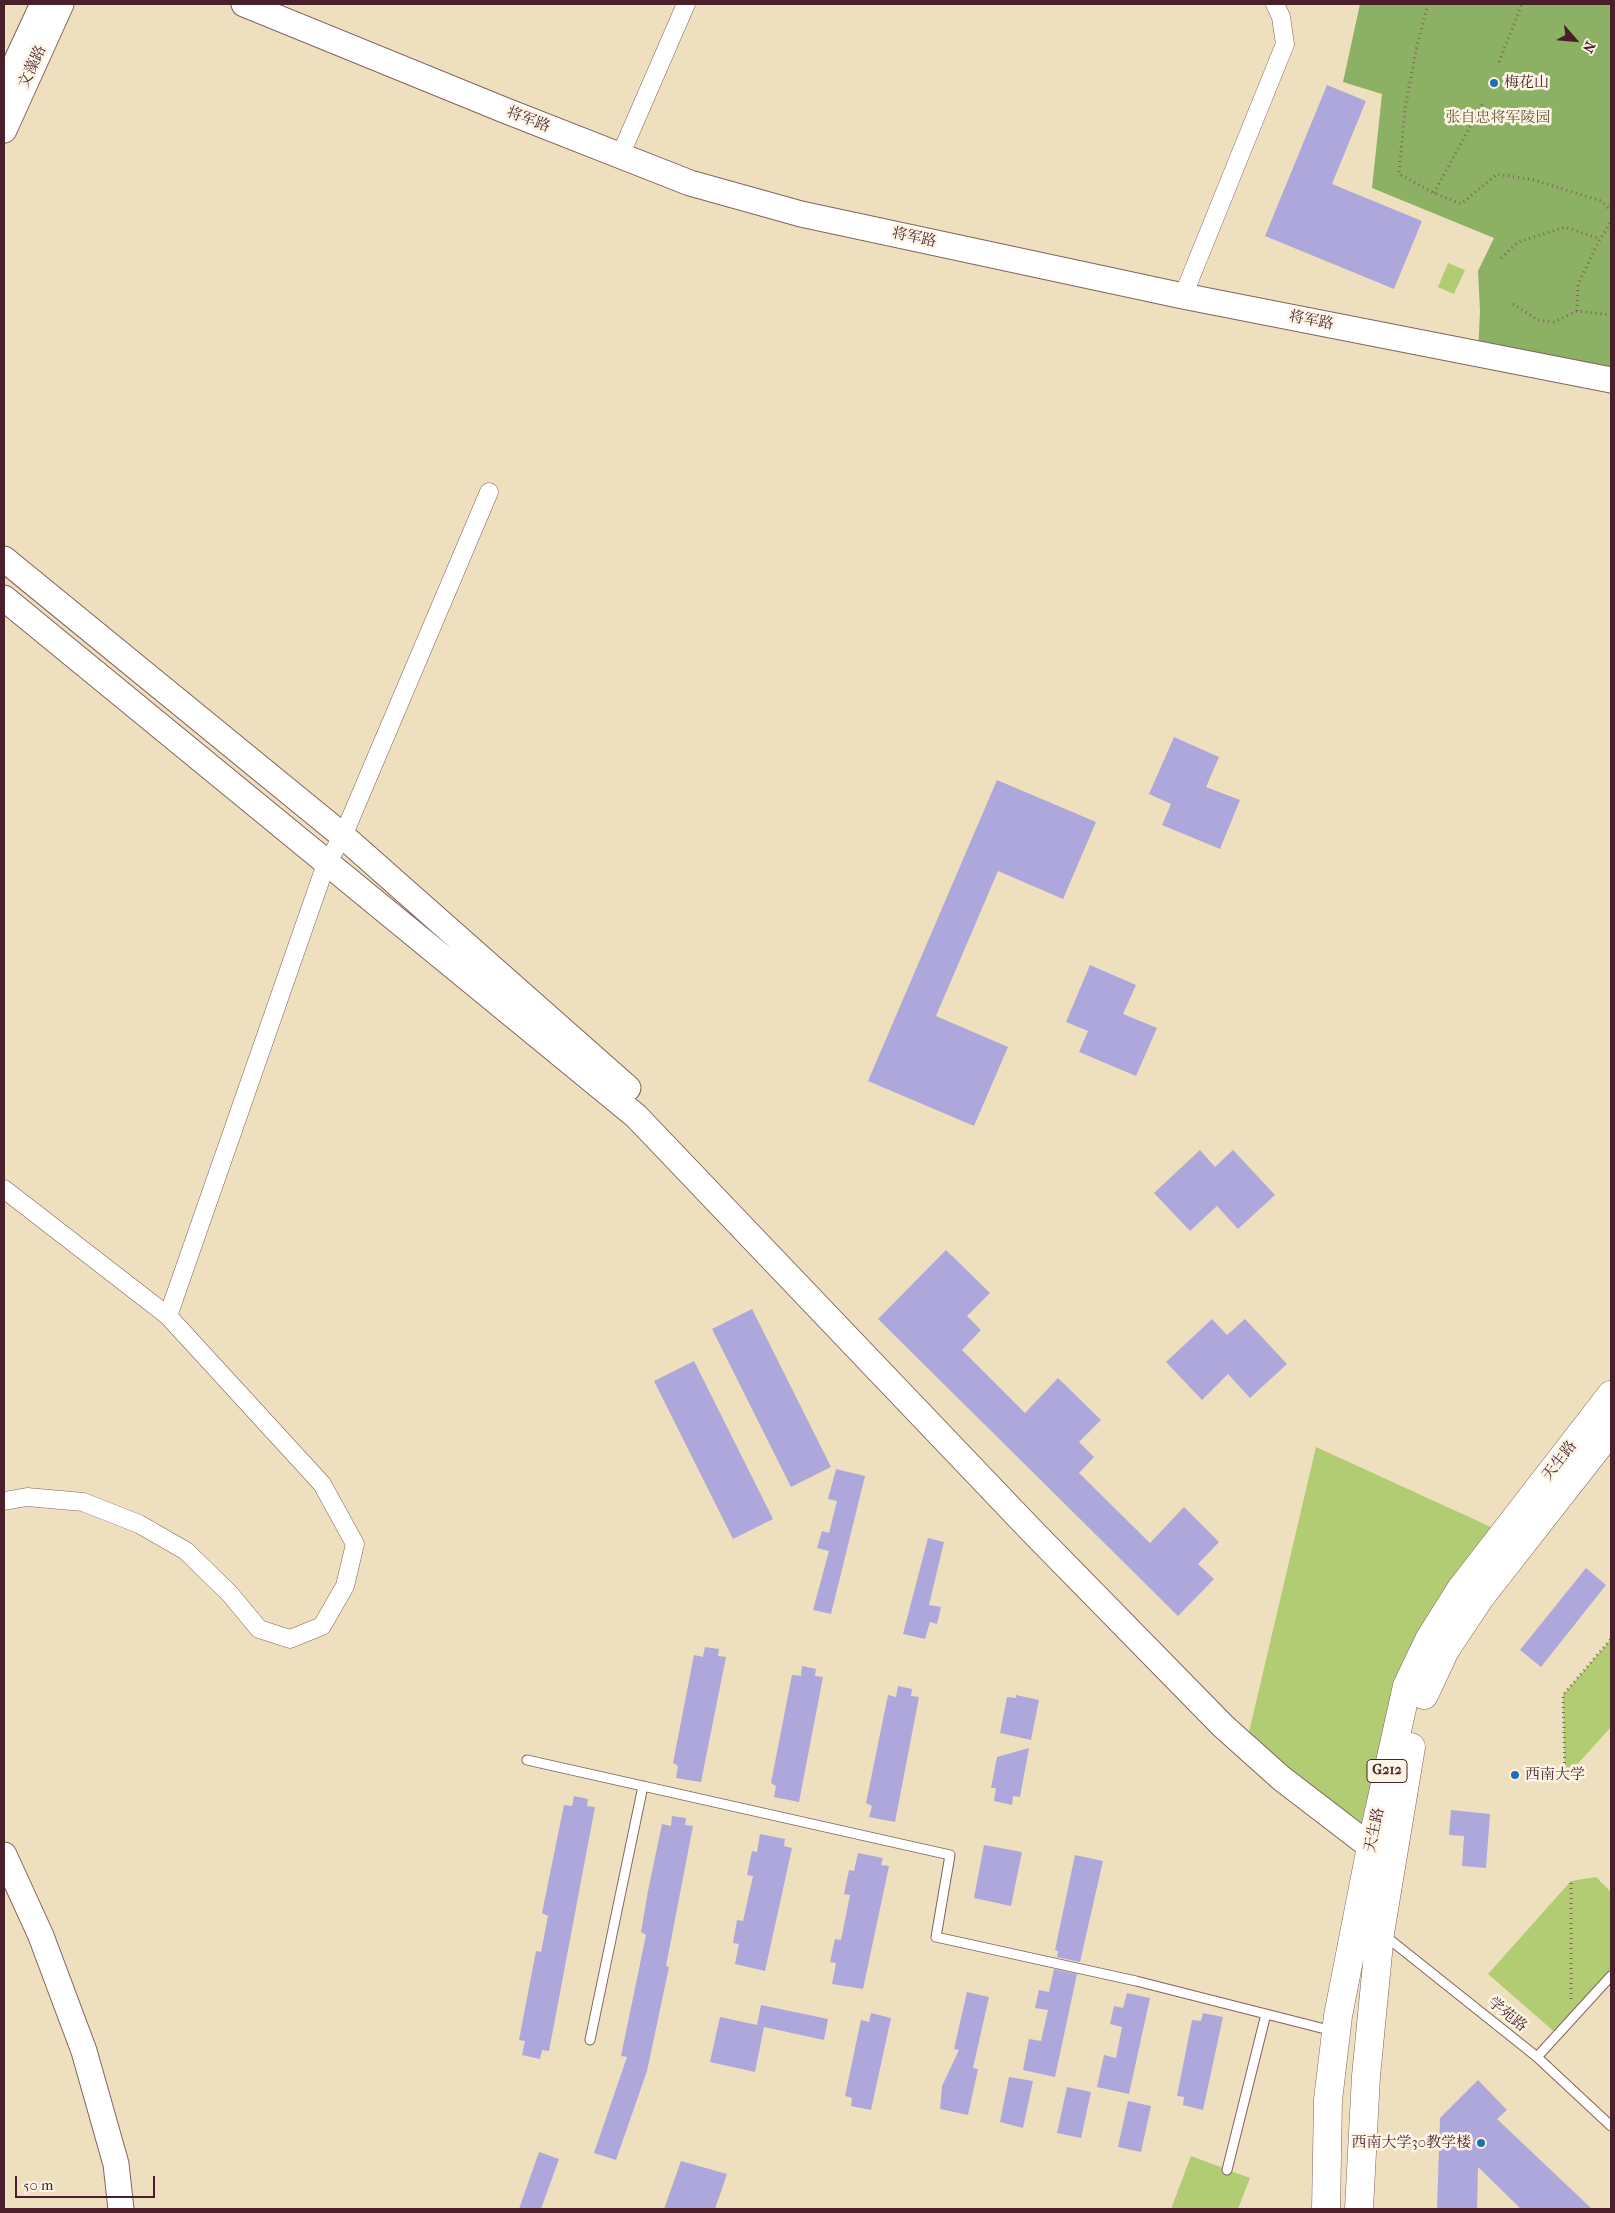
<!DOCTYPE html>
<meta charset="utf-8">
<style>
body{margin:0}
#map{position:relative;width:1615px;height:2213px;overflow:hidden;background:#eee0be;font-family:"IM FELL French Canon",serif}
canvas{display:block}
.frame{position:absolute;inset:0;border:5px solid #4a1f2b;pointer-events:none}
.north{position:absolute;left:1550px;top:15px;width:50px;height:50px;-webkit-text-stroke:4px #fcf5e5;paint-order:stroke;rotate:117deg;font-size:14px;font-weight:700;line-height:20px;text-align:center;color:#4a1f2b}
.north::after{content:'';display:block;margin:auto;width:18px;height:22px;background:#4a1f2b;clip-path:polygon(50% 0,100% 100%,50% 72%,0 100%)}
.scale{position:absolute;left:15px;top:2176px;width:140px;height:22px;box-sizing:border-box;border:2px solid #4a1f2b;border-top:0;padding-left:6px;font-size:15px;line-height:18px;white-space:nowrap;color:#4a1f2b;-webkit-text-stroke:4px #fcf5e5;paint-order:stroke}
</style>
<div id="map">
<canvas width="1615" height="2213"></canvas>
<div class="frame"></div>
<div class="north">N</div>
<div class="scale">50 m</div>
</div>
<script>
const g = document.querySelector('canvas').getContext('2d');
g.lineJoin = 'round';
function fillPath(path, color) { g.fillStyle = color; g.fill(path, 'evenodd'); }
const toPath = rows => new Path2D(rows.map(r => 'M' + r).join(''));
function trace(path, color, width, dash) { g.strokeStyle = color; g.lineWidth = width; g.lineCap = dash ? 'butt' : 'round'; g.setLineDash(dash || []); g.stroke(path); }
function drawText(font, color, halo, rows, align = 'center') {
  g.font = font + ' "IM FELL French Canon","Noto Serif SC",serif'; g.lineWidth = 5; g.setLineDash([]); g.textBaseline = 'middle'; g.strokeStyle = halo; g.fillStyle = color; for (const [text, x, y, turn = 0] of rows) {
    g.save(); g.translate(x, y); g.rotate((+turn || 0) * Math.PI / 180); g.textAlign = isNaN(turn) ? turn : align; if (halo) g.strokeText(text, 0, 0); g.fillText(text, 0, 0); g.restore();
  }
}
fillPath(toPath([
 [1448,263,1465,270,1454,294,1438,287],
 [1316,1447,1504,1533,1429,1640,1371,1847,1246,1745],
 [1611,1639,1611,1727,1565,1778,1563,1695],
 [1596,1877,1611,1892,1611,1977,1557,2034,1488,1974,1571,1881],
 [1191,2156,1250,2178,1238,2209,1171,2209]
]), '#b1cc72');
fillPath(toPath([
 [1360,4,1611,4,1611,380,1478,354,1480,311,1478,271,1494,238,1372,188,1382,94,1343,82]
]), '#8cb064');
fillPath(toPath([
 [1327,85,1366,101,1332,184,1422,221,1394,289,1265,236],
 [1174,737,1219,757,1206,787,1240,800,1220,849,1162,825,1171,804,1149,794],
 [997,780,1096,822,1063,899,998,871,936,1016,1008,1047,974,1126,868,1081],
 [1090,965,1136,985,1123,1014,1157,1028,1136,1076,1079,1052,1088,1031,1066,1022],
 [1200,1150,1215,1167,1233,1150,1275,1195,1238,1229,1217,1206,1190,1231,1154,1193],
 [946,1250,990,1293,967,1316,981,1330,962,1350,1025,1413,1058,1378,1101,1420,1079,1442,1094,1457,1079,1473,1150,1543,1184,1507,1219,1542,1198,1564,1214,1579,1178,1616,878,1319],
 [752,1309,831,1467,791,1487,712,1329],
 [1212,1319,1227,1335,1245,1319,1287,1364,1250,1398,1228,1374,1202,1400,1166,1362],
 [694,1361,773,1519,733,1539,654,1381],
 [836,1469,865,1476,831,1614,813,1610,829,1551,817,1548,822,1531,829,1533,837,1501,828,1499],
 [928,1538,944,1542,929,1605,941,1607,937,1624,930,1622,925,1639,903,1634],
 [1586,1568,1606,1585,1541,1667,1520,1650],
 [705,1647,719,1649,718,1656,726,1657,701,1782,676,1778,678,1766,673,1763,694,1655,703,1657],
 [802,1666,816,1669,815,1676,823,1677,799,1802,774,1797,776,1786,771,1783,792,1675,801,1676],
 [898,1686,912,1689,911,1696,919,1697,895,1822,869,1817,872,1806,866,1803,888,1695,896,1697],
 [1016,1695,1039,1700,1031,1740,1000,1733,1007,1697,1016,1698],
 [1029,1748,1020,1797,1013,1796,1012,1805,994,1801,996,1788,991,1788,997,1757],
 [574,1796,588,1799,587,1806,595,1807,549,2051,542,2050,540,2059,522,2055,525,2041,519,2040,536,1951,541,1952,548,1916,542,1913,564,1805,572,1806],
 [1451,1810,1490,1814,1486,1868,1462,1866,1464,1836,1449,1835],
 [672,1816,686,1818,685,1825,693,1826,666,1966,669,1967,647,2071,616,2160,594,2153,627,2057,621,2056,646,1935,641,1932,648,1891,662,1824,671,1826],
 [760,1834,785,1839,784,1846,792,1848,765,1971,735,1964,739,1944,733,1943,737,1920,743,1921,753,1876,747,1875,752,1851,757,1852],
 [984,1845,1022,1852,1011,1906,974,1898],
 [858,1853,883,1858,881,1865,889,1866,863,1989,832,1984,836,1963,830,1962,835,1939,841,1940,850,1895,844,1894,849,1870,854,1871],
 [1075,1855,1103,1861,1080,1962,1057,1957,1058,1951,1055,1950],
 [1054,1969,1077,1974,1055,2077,1023,2070,1029,2039,1041,2041,1048,2010,1035,2008,1039,1990,1049,1992],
 [967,1992,989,1997,973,2068,978,2069,968,2115,940,2109,942,2086,959,2050,954,2049],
 [1127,1993,1150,1998,1129,2094,1097,2087,1104,2055,1116,2058,1122,2027,1110,2024,1114,2006,1123,2008],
 [761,2005,828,2019,824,2040,764,2027,755,2072,710,2062,720,2017,757,2025],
 [871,2013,891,2018,871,2110,851,2106,852,2098,845,2096,861,2020,869,2022],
 [1203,2013,1223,2017,1203,2110,1183,2105,1184,2097,1177,2096,1192,2020,1201,2021],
 [1009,2077,1033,2081,1023,2128,1000,2122],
 [1478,2080,1507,2110,1497,2119,1592,2209,1521,2209,1478,2167,1477,2209,1437,2209,1440,2118],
 [1067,2087,1091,2092,1081,2138,1057,2133],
 [1128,2101,1151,2106,1141,2152,1118,2147],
 [539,2152,559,2159,541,2209,519,2209],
 [681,2161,727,2174,715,2209,664,2209]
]), '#aea7db');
const lane = toPath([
 [527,1760,950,1855,936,1937,1136,1981,1333,2031],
 [1384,1935,1537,2057,1611,2126],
 [590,2040,643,1786],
 [1537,2057,1611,1976],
 [1227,2170,1266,2014]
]);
const street = toPath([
 [620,156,686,4],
 [1183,296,1285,44,1281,17,1275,4],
 [4,1189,168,1316,322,1484,355,1544,345,1586,322,1626,290,1639,259,1629,230,1594,186,1551,139,1524,83,1502,27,1497,4,1501],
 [168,1316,326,864,343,836,489,492]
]);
const secondary = toPath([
 [244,4,504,110,690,183,801,214,1183,296,1611,380],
 [4,88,43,4],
 [4,130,61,4],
 [4,559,343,836,628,1088],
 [4,598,636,1116,1031,1530,1223,1726,1281,1778,1371,1847],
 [4,1855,41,1936,84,2051,116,2164,121,2209]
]);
const highway = toPath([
 [1424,1695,1445,1650,1481,1596,1611,1430],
 [1326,2209,1328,2100,1338,2016,1371,1847,1407,1686,1429,1640,1461,1589,1611,1395],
 [1359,2209,1366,2076,1380,1933,1411,1747]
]);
trace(lane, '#83635e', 11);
trace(street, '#83635e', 19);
trace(secondary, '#83635e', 27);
trace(highway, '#83635e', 29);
trace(toPath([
 [1428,4,1416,50,1405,108,1399,174,1434,193,1461,204,1497,174,1534,180,1601,201,1611,211],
 [1499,62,1522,4],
 [1434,193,1483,103],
 [1501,258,1518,242,1565,227,1600,239],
 [1513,304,1538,320,1554,322,1577,311,1611,315],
 [1577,311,1578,284,1600,239,1611,222],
 [1565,1778,1563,1695,1611,1639],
 [1571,1999,1571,1881]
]), '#83635e', 3, [1, 4]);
trace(lane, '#fff', 9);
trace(street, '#fff', 18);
trace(secondary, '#fff', 25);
trace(highway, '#fff', 28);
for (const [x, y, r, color] of [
 [1494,83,5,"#1f6fb2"],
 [1515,1775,5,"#1f6fb2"],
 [1481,2143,5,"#1f6fb2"]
]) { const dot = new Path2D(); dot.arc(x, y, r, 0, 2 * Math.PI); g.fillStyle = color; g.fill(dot); trace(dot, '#fcf5e5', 2); }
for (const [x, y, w] of [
 [1387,1771,40]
]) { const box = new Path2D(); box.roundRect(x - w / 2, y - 11.5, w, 23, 4); g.fillStyle = '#fcf5e5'; g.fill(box); trace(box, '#4a1f2b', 1); }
drawText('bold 14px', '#4a1f2b', null, [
 ["G212",1387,1771]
]);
drawText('15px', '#4a1f2b', '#fcf5e5', [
 ["文藻路",33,67,-65],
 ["将军路",528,120,21],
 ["将军路",914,238,12],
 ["将军路",1311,321,11],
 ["天生路",1560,1461,-52],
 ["天生路",1375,1830,-78],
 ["学苑路",1507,2015,39]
]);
drawText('15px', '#4a1f2b', '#fcf5e5', [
 ["梅花山",1504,83],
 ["西南大学",1525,1775],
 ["西南大学30教学楼",1471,2143,"right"]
], 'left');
drawText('15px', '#695340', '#fcf5e5', [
 ["张自忠将军陵园",1498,118]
]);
</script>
